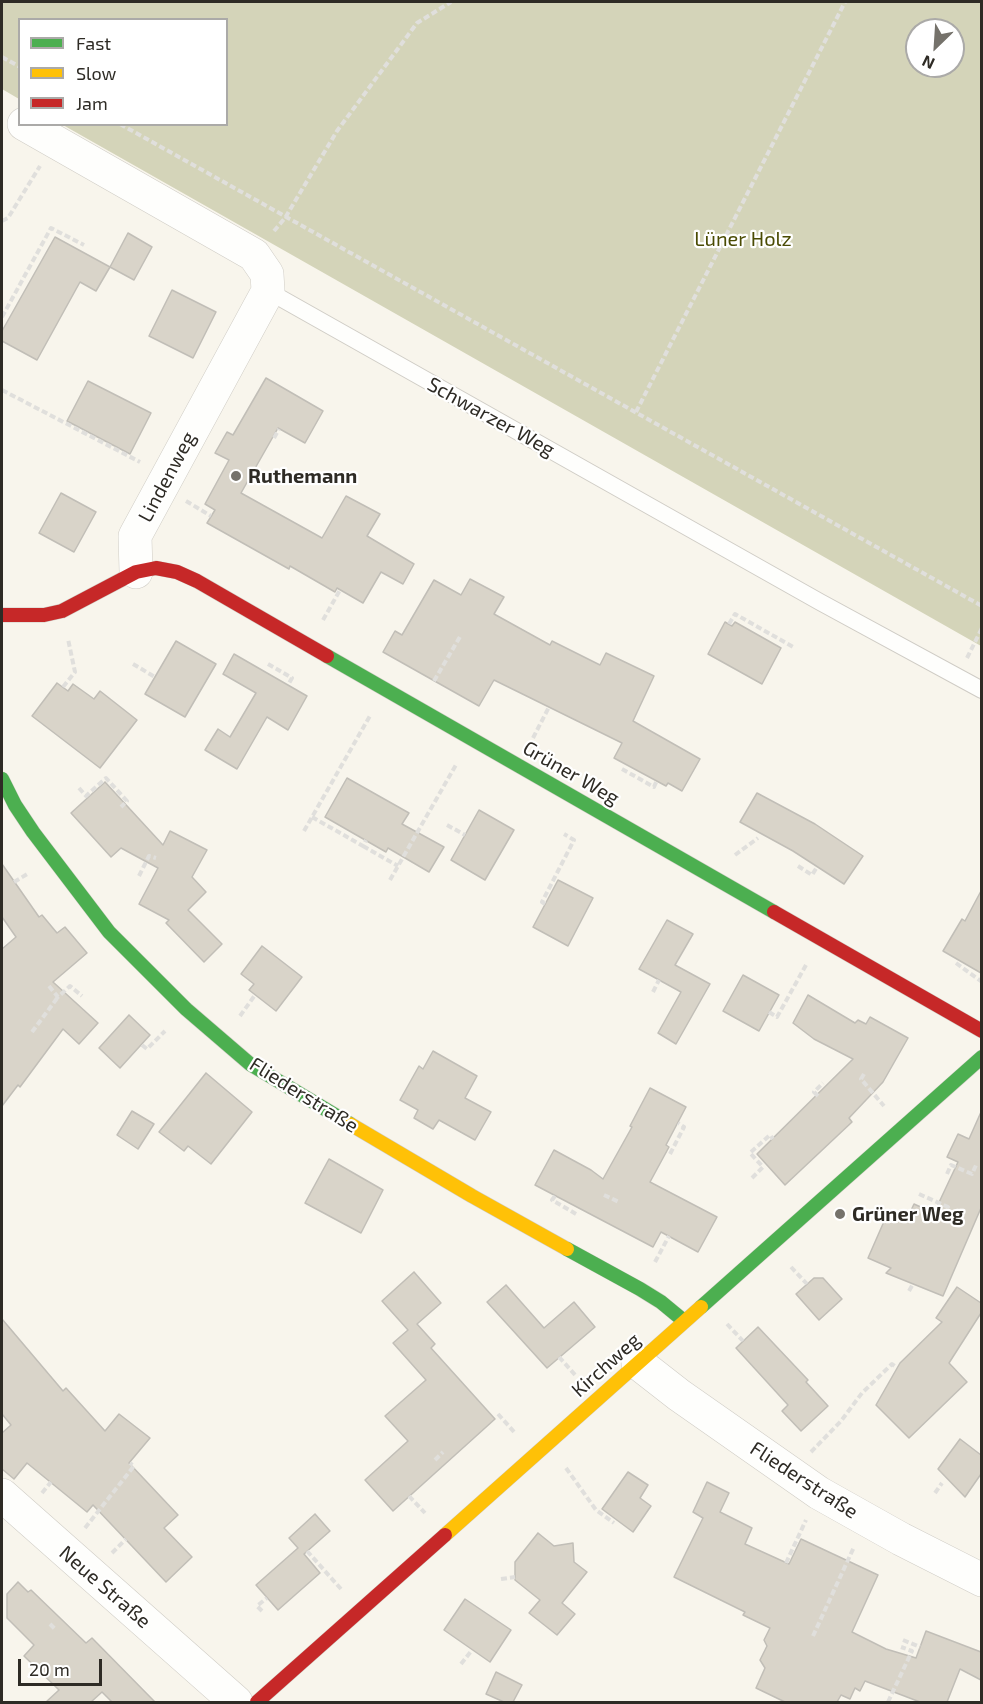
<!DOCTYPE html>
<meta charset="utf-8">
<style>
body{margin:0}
#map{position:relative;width:983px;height:1704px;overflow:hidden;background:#f8f5ec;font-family:"Exo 2",sans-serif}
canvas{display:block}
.frame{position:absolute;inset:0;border:3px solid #2e2b25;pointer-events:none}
.legend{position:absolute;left:18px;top:18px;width:210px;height:108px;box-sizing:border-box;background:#fff;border:2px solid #abaaa8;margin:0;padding:8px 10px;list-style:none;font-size:18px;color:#2e2b25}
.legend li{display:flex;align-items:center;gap:12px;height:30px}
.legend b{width:30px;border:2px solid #abaaa8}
.north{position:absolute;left:905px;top:18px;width:60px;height:60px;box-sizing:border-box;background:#fff;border:2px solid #abaaa8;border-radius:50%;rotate:205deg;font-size:16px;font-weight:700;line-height:24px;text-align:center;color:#2e2b25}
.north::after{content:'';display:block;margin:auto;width:21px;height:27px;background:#75726b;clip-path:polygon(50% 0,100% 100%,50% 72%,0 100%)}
.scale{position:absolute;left:18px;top:1659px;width:84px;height:27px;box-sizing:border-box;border:3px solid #2e2b25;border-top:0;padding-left:8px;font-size:18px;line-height:21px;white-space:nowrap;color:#2e2b25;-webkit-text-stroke:4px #fff;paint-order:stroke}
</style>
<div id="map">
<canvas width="983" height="1704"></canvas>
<div class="frame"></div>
<ul class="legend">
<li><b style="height:8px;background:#4caf50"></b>Fast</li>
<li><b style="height:8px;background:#ffc107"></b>Slow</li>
<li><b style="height:8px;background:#c62828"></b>Jam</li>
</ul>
<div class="north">N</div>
<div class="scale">20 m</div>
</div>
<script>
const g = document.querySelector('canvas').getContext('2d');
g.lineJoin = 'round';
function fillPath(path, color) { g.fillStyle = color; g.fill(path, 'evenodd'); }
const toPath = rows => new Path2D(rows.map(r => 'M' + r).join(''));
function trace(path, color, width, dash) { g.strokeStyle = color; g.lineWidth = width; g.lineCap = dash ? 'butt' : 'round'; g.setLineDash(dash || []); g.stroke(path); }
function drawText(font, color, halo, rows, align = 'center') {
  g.font = font + ' "Exo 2",sans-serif'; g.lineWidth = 4.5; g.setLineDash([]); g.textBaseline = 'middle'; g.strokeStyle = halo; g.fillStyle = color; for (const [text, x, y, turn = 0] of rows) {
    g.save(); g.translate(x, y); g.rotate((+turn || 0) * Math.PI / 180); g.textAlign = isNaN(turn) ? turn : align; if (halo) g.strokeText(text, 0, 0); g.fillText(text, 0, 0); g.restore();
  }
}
fillPath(toPath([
 [2,2,981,2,981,646,63,125,226,124,226,20,20,20,19,99,2,89],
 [917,30,953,30,953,66,917,66]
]), '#d4d4b9');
const building = toPath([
 [128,233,152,247,134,280,110,267,128,233],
 [55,237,110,267,96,291,80,282,37,360,2,341,2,331,55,237],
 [172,290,216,312,193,358,149,336,172,290],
 [266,378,323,411,305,443,278,428,241,493,322,538,346,496,380,514,367,536,414,564,403,584,381,572,363,603,337,588,335,592,290,566,289,569,207,523,215,510,205,504,229,460,215,453,227,432,233,435,266,378],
 [88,381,151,413,130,454,67,421,88,381],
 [61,493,96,512,74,552,39,533,61,493],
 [470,579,504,597,494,614,550,645,552,641,600,665,606,653,654,676,633,721,700,759,682,791,668,783,666,786,614,758,622,743,494,680,479,706,383,652,395,631,402,635,434,580,461,595,470,579],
 [725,622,732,626,735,622,781,648,762,684,708,654,725,622],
 [176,641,216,664,185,717,145,694,176,641],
 [234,654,307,696,288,730,267,717,237,769,205,750,218,729,230,737,256,693,223,674,234,654],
 [57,683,68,691,73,684,94,699,100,691,137,720,100,768,32,716,57,683],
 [347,778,409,813,402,824,444,847,429,872,388,848,386,852,325,817,347,778],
 [105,782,163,845,170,831,207,850,192,877,206,892,188,910,222,944,204,962,166,923,169,920,139,904,158,868,121,848,111,857,71,813,105,782],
 [757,793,815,824,863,856,844,884,793,851,740,822,757,793],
 [479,810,514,830,485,880,451,860,479,810],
 [2,864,39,917,42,915,57,933,65,927,87,953,53,982,98,1023,79,1044,63,1029,20,1087,18,1085,2,1106,2,949,16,937,2,917,2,864],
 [558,880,593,898,568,946,533,927,558,880],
 [981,891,981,973,943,951,962,919,965,921,981,891],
 [667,920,693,934,675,965,710,984,676,1044,658,1033,681,992,639,969,667,920],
 [262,946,302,977,276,1011,249,990,254,984,241,974,262,946],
 [743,975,779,995,759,1031,723,1011,743,975],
 [808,995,855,1023,858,1020,866,1024,870,1017,908,1038,883,1082,849,1118,852,1122,785,1185,757,1154,853,1059,814,1039,793,1023,808,995],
 [129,1015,150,1035,120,1068,99,1048,129,1015],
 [433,1051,477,1076,465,1098,491,1112,475,1140,439,1120,433,1129,414,1118,418,1110,400,1100,419,1066,423,1069,433,1051],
 [206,1073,252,1112,211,1164,188,1146,184,1151,159,1132,206,1073],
 [650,1088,686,1107,666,1145,669,1147,650,1182,717,1217,698,1252,661,1232,653,1247,535,1185,554,1150,591,1170,603,1179,632,1127,630,1126,650,1088],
 [132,1111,154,1124,138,1149,117,1135,132,1111],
 [981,1112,981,1208,943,1296,886,1273,891,1268,868,1258,889,1210,907,1219,914,1204,934,1213,958,1162,947,1157,958,1134,969,1139,981,1112],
 [329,1159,383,1190,361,1233,305,1203,329,1159],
 [414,1272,441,1303,417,1324,435,1344,431,1348,495,1419,393,1511,365,1480,408,1441,385,1416,426,1380,393,1343,408,1330,382,1301,414,1272],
 [814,1278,823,1278,842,1299,819,1320,796,1294,814,1278],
 [506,1285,544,1328,574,1302,595,1327,547,1368,487,1302,506,1285],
 [957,1287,981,1303,981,1313,949,1363,967,1382,909,1438,876,1405,900,1363,942,1322,936,1318,957,1287],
 [2,1319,63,1391,66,1388,105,1431,119,1414,150,1438,129,1463,178,1515,164,1528,192,1557,166,1582,93,1505,87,1512,27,1463,14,1479,2,1469,2,1433,11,1425,2,1414,2,1319],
 [758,1327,808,1380,806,1382,828,1406,801,1431,782,1411,788,1405,736,1348,758,1327],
 [960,1439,981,1455,981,1474,965,1497,938,1469,960,1439],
 [628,1472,648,1485,640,1498,651,1506,633,1532,602,1509,628,1472],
 [707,1482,729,1493,720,1512,752,1528,745,1544,789,1564,801,1539,878,1575,852,1632,886,1649,916,1658,926,1631,981,1652,981,1680,960,1669,947,1702,920,1702,865,1681,860,1691,855,1688,850,1699,841,1695,837,1702,785,1702,756,1688,765,1668,760,1660,767,1646,764,1640,770,1628,743,1615,745,1612,674,1577,703,1518,693,1512,707,1482],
 [315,1514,330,1531,304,1554,320,1573,278,1610,256,1585,298,1548,289,1538,315,1514],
 [538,1533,554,1546,573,1543,574,1562,587,1572,562,1603,575,1614,557,1635,529,1613,540,1600,515,1580,515,1562,538,1533],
 [18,1582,28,1592,31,1590,86,1643,92,1638,155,1702,112,1702,102,1692,91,1702,46,1702,59,1690,24,1656,34,1645,7,1618,7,1594,18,1582],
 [465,1599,511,1630,490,1662,444,1630,465,1599],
 [496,1672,522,1685,513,1702,504,1702,486,1694,496,1672]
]);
fillPath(building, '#d9d4c9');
trace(building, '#c1beb7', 1.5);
const lane = toPath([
 [268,291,820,602,982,690]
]);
const street = toPath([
 [24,124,254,255,267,274,268,291,135,536,136,572],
 [638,1363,679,1395,819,1493,901,1539,982,1580],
 [2,1495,236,1702]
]);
const fast = toPath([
 [327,656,774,912],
 [2,779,15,805,33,832,109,932,186,1009,250,1064,350,1124],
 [567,1249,640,1289,661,1302,684,1321],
 [701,1307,982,1057]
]);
const slow = toPath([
 [350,1124,472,1196,567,1249],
 [445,1535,701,1307]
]);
const jam = toPath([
 [2,615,44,615,62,611,136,572,156,568,177,572,197,581,327,656],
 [774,912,982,1031],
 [257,1702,445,1535]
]);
trace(lane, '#cfccc5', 18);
trace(street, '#cfccc5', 34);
trace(fast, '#cfccc5', 15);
trace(slow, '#cfccc5', 15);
trace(jam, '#cfccc5', 15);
trace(toPath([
 [2,57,20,67],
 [120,124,982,606],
 [2,221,8,218,40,166],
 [274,231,285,218,337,131,417,23,451,2],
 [2,317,51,228,84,245],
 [2,390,140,462],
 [636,412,845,2],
 [274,438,279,429],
 [186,501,211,516],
 [323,620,340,590],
 [729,624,735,614,795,648],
 [967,658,982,628],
 [133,664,155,677],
 [268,664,292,678,288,685],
 [434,681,461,635],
 [63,687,75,672,68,639],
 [533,738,549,707],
 [622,769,654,787,657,780],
 [79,788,86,796,106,778,127,801,121,807],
 [312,817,363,846,366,840],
 [447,825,465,835],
 [304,831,371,714],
 [363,846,398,866],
 [735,855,758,838],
 [798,866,812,875,817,867],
 [139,876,149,856,156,858],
 [390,880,457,763],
 [14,882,29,873],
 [545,904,542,902,574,840,564,834],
 [956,963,982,982],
 [49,986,58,997,70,986,82,996],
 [653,992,659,980],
 [769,1012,777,1017,806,965],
 [240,1016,255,995],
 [32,1032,58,997],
 [142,1045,147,1049,165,1031],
 [864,1074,861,1079,884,1106],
 [818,1096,814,1092,823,1083],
 [670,1154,684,1127,678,1123],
 [947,1174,951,1165,972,1174,977,1163],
 [752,1178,763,1167,750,1153,770,1135,773,1139],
 [919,1194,948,1207,942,1216],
 [604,1195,619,1202],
 [555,1196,552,1200,576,1214],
 [655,1262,669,1236],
 [791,1267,807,1284],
 [909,1291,913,1284],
 [727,1324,743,1341],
 [559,1357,577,1377],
 [498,1414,515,1433],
 [811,1452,841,1421,862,1393,892,1364,896,1367],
 [435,1460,443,1452],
 [566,1468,596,1510,614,1523],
 [42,1493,51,1482],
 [935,1493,942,1483],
 [409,1496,425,1513],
 [85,1528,134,1466,130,1463],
 [307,1551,341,1589],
 [112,1553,126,1539],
 [786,1563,806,1520],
 [501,1579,515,1577],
 [262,1611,257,1606,267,1598],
 [50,1624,55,1629],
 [813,1636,854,1547],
 [903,1640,920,1647],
 [461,1664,472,1650],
 [888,1702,912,1651,901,1647]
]), '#e0dfdc', 4, [6, 3]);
trace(lane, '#fefefc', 16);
trace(street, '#fefefc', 33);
trace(fast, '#4caf50', 14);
trace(slow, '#ffc107', 14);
trace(jam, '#c62828', 14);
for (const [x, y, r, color] of [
 [236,476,6,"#75726b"],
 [840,1214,6,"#75726b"]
]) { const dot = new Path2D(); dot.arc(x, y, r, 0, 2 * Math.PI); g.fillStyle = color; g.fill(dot); trace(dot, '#fff', 2); }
drawText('20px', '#4a4b03', '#fff', [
 ["Lüner Holz",743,239]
]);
drawText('20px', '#2e2b25', '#fff', [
 ["Schwarzer Weg",491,417,29],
 ["Lindenweg",167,477,-62],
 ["Grüner Weg",571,773,30],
 ["Fliederstraße",304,1095,32],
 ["Kirchweg",606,1365,-42],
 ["Fliederstraße",804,1480,33],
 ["Neue Straße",105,1587,41]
]);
drawText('bold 20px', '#2e2b25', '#fff', [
 ["Ruthemann",248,476],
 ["Grüner Weg",852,1214]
], 'left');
</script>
